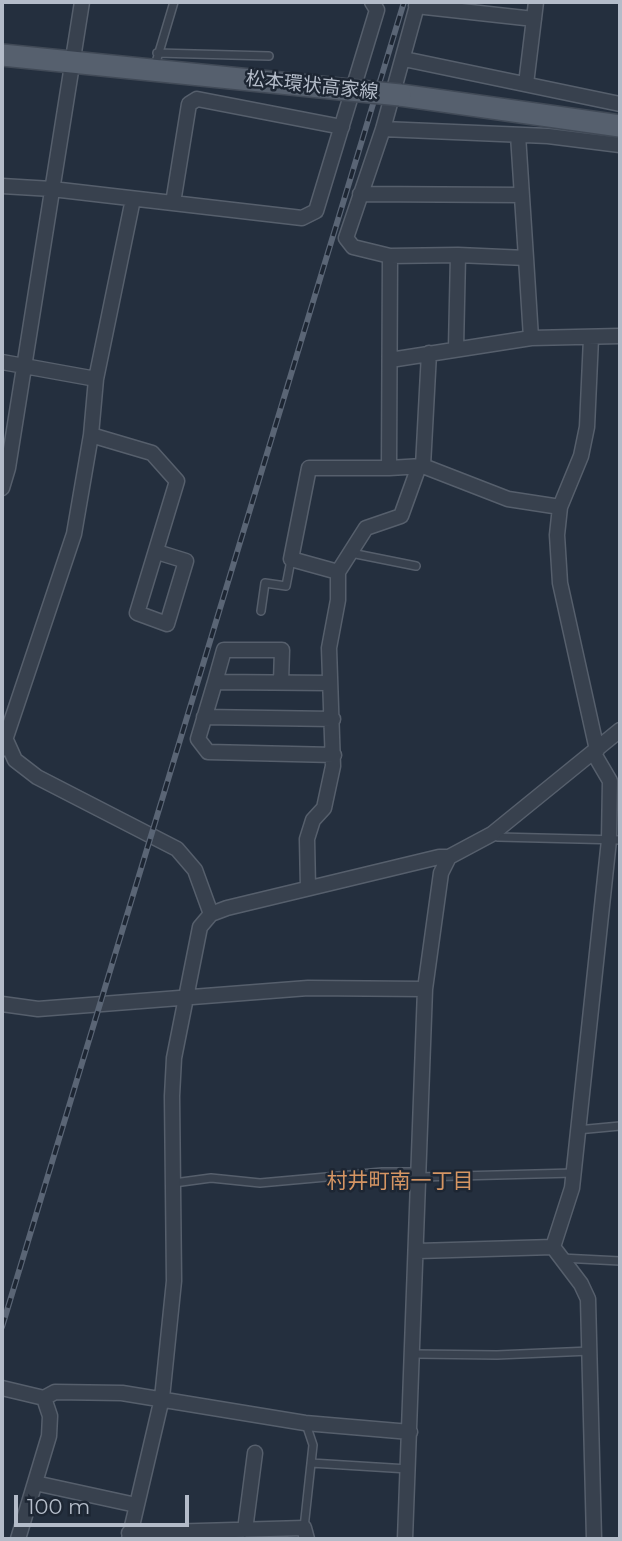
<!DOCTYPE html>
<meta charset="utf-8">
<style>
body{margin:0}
#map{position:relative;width:622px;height:1541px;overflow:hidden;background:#242f3e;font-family:Montserrat,sans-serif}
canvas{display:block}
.frame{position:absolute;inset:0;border:4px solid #b4bcc9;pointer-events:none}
.scale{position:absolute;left:14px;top:1495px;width:175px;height:32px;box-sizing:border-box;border:4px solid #b4bcc9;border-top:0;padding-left:9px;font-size:21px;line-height:24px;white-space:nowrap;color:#b4bcc9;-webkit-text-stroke:5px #1d2633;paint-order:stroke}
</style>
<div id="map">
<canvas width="622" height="1541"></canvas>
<div class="frame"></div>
<div class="scale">100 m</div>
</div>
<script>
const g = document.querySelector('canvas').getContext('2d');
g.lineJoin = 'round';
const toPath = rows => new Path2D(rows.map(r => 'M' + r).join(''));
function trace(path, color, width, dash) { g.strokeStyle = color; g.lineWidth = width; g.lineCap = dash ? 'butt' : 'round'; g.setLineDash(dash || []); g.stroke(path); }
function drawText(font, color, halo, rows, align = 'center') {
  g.font = font + ' Montserrat,"Noto Sans JP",sans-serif'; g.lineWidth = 5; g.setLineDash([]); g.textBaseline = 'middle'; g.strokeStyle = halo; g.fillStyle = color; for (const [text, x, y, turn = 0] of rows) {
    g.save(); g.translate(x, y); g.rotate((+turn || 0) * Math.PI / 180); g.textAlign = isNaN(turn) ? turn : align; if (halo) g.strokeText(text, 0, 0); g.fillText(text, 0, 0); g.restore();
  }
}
const service = toPath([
 [157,53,269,56],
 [154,69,174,2],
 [351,553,416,566],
 [261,611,265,583,286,586,291,560],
 [492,834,498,837,620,840],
 [577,1130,620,1126],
 [420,1177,574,1173],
 [174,1183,211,1178,260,1183,382,1172,419,1172],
 [561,1258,620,1261],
 [413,1354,497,1355,590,1351],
 [311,1463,408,1469],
 [304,1528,313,1445,306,1424]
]);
const minor = toPath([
 [418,2,383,129,346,238,353,247,390,256,389,468,423,466,508,499,560,507],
 [416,6,534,19],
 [404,59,620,104],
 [526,84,536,2],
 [383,129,548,136,620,145],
 [518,135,526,258],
 [2,186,52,189,302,218,316,211,377,10,372,2],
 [360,194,522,195],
 [173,203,189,104,197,99,342,127],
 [390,256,458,255],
 [591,338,587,427,581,456,560,507,557,535,560,583,597,750],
 [456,348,458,255,526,258,531,338],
 [390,360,531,338,620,336],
 [2,362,96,379],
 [91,435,152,453,177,481,137,613,167,624,186,561,157,552],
 [423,466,429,353],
 [2,488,8,468,82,2],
 [338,572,291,559,309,468,389,468],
 [215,682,224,650,282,650,281,682],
 [330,683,215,682,198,739,208,752,334,755],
 [204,717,333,719],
 [6,740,15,760,37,777,177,849,195,870,211,914],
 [2,749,74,534,91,435,96,379,133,199],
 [308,888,307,839,313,820,324,808,333,766,329,648,338,600,338,572,366,528,401,516,419,466],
 [2,1004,38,1009,308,988,425,989],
 [553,1247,572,1188,609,840,610,781,593,752],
 [553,1247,581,1284,588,1299,594,1539],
 [418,1251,553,1247],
 [2,1388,44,1398,50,1416,49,1436,18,1539],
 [44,1398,55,1392,122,1393,305,1423,410,1432],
 [35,1483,136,1505],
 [245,1530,255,1453],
 [129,1533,304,1528,307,1539],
 [129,1539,162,1398,174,1281,172,1096,174,1058,200,927,211,914,227,908,439,857,449,857],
 [405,1539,425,989,441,873,449,857,492,834,620,730]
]);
const primary = toPath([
 [2,55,340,89],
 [400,95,620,126]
]);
trace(service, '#565f6c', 10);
trace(minor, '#565f6c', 17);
trace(primary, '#414a57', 24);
trace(service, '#38414e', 7);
trace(minor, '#38414e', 14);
trace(primary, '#56606e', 21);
const rail = toPath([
 [2,1327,404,2]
]);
trace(rail, '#5a6575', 6);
trace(rail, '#1d2633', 3.5, [10]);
const primaryBridge = toPath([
 [340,89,400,95]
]);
trace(primaryBridge, '#414a57', 24, []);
trace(primaryBridge, '#56606e', 21);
drawText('19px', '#b4bcc9', '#1d2633', [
 ["松本環状高家線",312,86,6]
]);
drawText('21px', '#d59563', '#1d2633', [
 ["村井町南一丁目",400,1182]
]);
</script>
